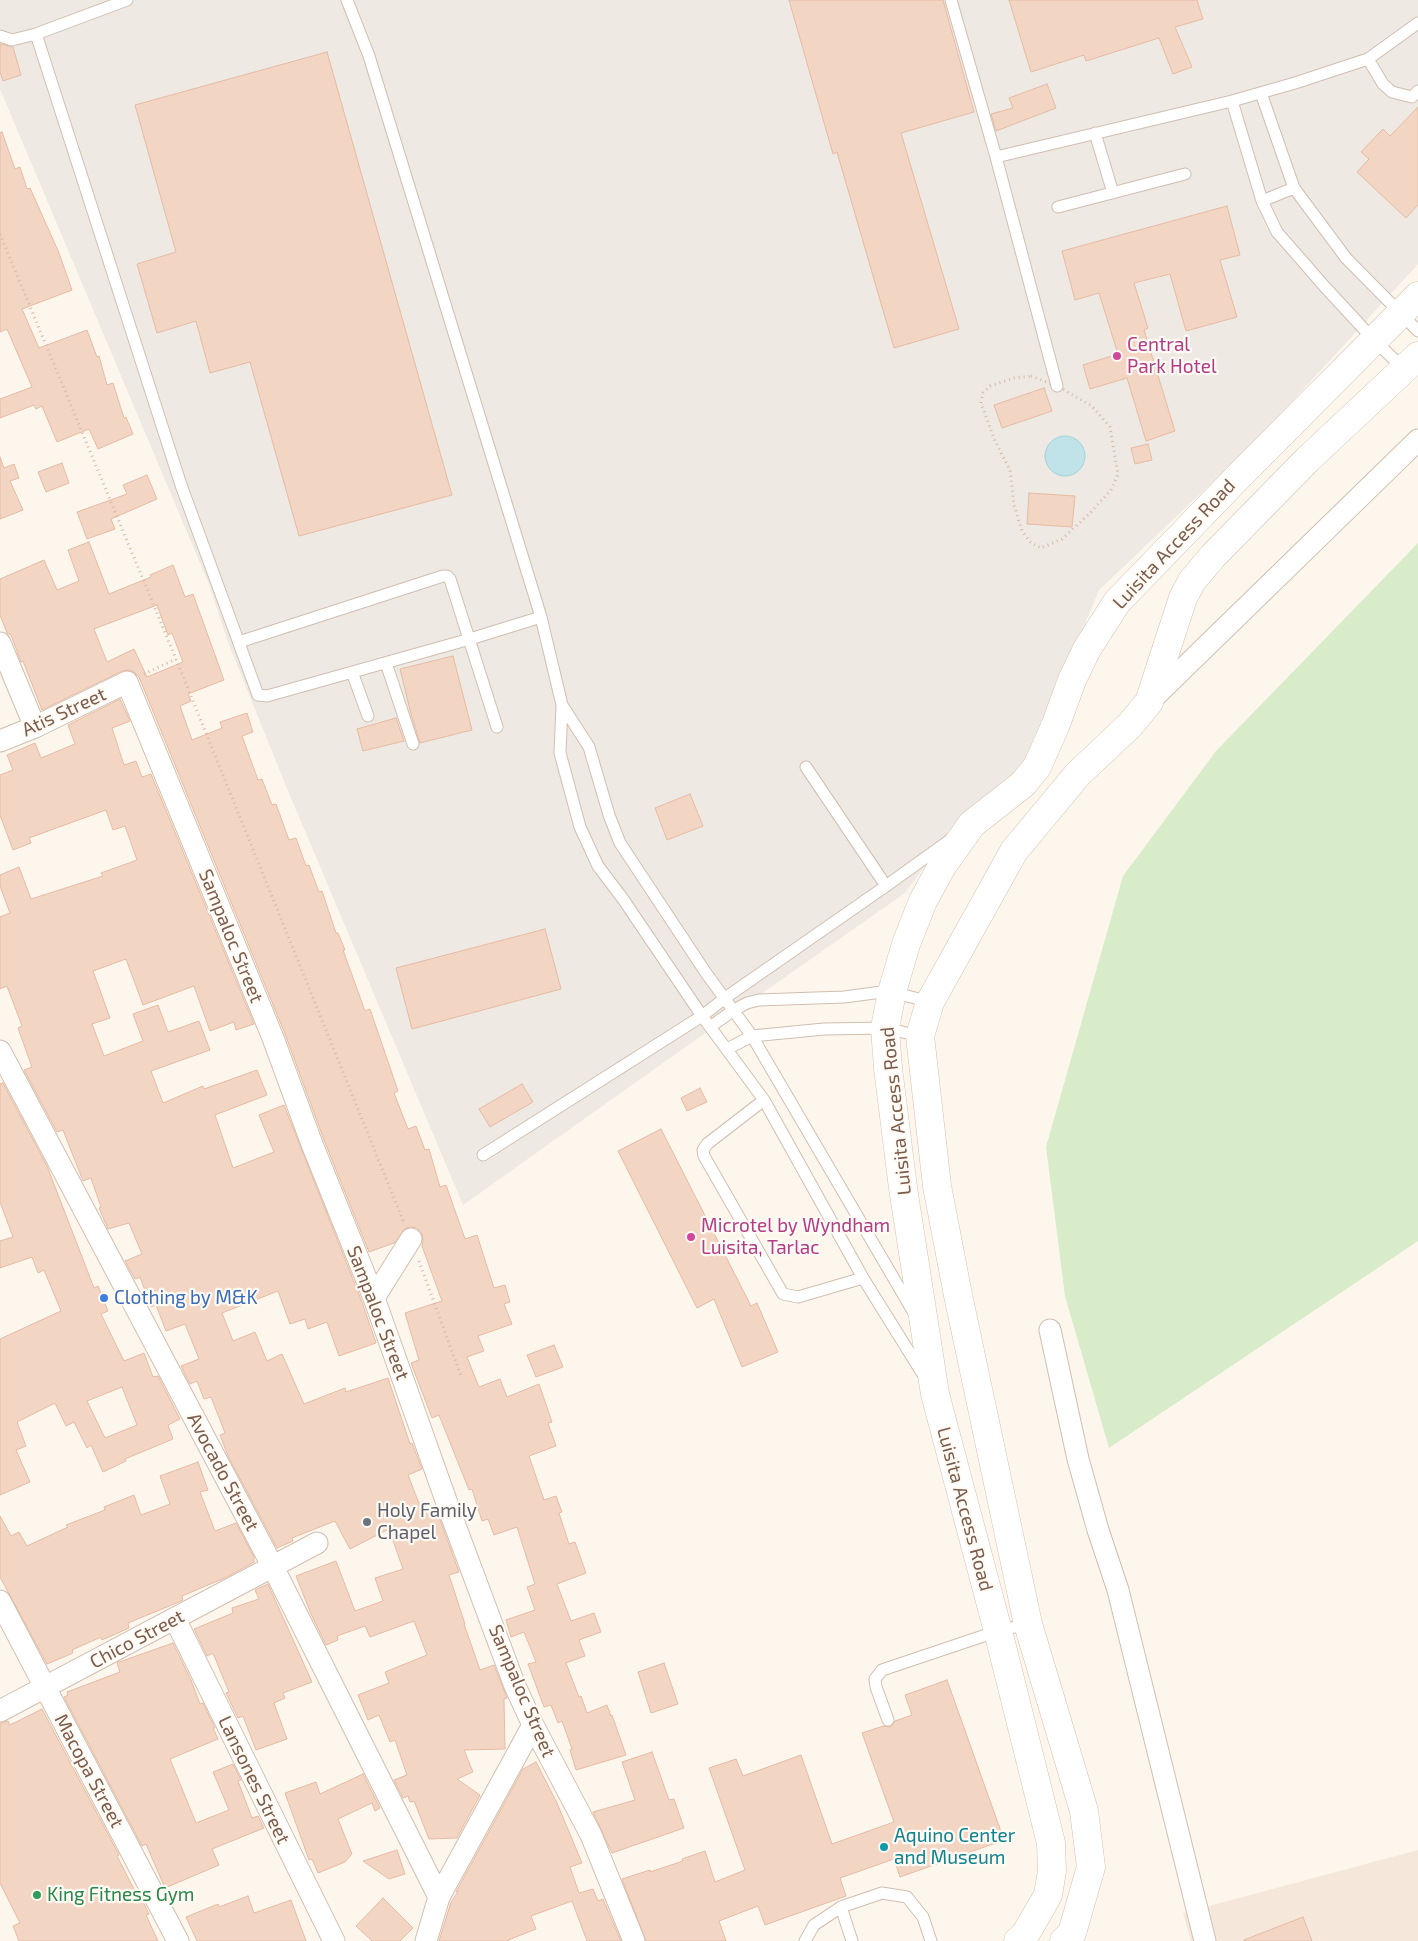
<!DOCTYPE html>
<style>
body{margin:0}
canvas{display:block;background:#fdf6ec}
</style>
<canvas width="1418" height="1941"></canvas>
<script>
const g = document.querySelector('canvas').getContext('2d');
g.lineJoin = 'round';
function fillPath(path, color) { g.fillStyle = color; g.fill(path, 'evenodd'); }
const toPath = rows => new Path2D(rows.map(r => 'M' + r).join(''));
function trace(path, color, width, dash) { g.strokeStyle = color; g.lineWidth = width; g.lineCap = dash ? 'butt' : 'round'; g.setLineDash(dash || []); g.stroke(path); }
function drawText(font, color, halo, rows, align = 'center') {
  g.font = font + ' "Exo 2",sans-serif'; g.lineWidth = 4.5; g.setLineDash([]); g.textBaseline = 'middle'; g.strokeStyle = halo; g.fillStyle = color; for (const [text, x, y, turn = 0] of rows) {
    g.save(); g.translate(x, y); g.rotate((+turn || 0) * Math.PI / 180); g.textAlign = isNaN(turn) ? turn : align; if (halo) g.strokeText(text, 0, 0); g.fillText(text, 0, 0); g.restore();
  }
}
fillPath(toPath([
 [1418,1850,1418,1941,1191,1941,1183,1913]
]), '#f5e8da');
fillPath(toPath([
 [0,0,1418,0,1418,264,1257,440,1099,590,1026,767,949,833,905,893,694,1041,463,1205,286,786,229,645,208,582,0,89]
]), '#efe9e4');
fillPath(toPath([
 [1418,543,1418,1241,1109,1448,1065,1296,1046,1147,1123,876,1216,751]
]), '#d8ecc9');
const water = toPath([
 '1045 456a20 20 0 1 1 40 0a20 20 0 1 1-40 0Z'
]);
fillPath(water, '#bfe3e8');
trace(water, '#a5d3da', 1);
const building = toPath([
 [789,0,943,0,974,112,901,133,959,329,894,348,837,152,833,154,789,0],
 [1009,0,1197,0,1203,19,1175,27,1192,67,1173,74,1159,38,1086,61,1084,55,1031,72,1009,0],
 [0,44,13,47,21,75,3,81,0,72,0,44],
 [327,52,452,495,299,536,250,362,210,373,196,321,157,333,137,264,176,252,135,105,327,52],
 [1047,84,1056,108,996,131,991,114,1013,108,1009,98,1047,84],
 [1418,107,1418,205,1406,218,1357,172,1369,159,1361,152,1383,129,1390,136,1418,107],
 [2,132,15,169,20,167,27,189,30,188,59,253,72,290,22,309,39,348,87,330,97,357,99,356,107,385,113,383,124,418,126,417,133,434,98,449,89,429,57,442,42,406,36,409,34,405,0,418,0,399,32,387,7,329,0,332,0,133,2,132],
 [1227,206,1240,255,1220,260,1237,317,1186,331,1170,274,1134,283,1148,328,1144,330,1175,431,1146,441,1127,378,1090,389,1083,365,1118,354,1099,293,1075,300,1062,251,1227,206],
 [1044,388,1052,411,1002,428,994,405,1044,388],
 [1148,444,1152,460,1135,464,1131,448,1148,444],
 [0,457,4,468,14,464,19,478,10,481,23,510,0,519,0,457],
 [62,463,69,483,46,492,38,472,62,463],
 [147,475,157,499,111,519,115,529,87,539,77,512,127,494,123,485,147,475],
 [1029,493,1075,496,1072,527,1027,524,1029,493],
 [89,542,109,594,151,577,150,575,173,565,185,597,193,594,224,680,188,694,191,701,180,706,192,740,222,728,220,722,247,713,253,732,242,736,258,780,262,779,272,805,276,804,289,840,296,838,306,866,309,865,319,892,322,891,336,933,338,933,345,950,343,950,365,1011,370,1009,398,1091,394,1093,408,1129,416,1126,425,1150,429,1149,440,1187,446,1185,465,1239,477,1235,494,1288,505,1285,510,1302,504,1304,512,1324,478,1336,484,1351,467,1357,479,1387,500,1379,507,1397,539,1384,552,1422,548,1423,556,1446,529,1456,544,1500,556,1496,562,1512,559,1513,569,1544,575,1542,586,1573,557,1584,571,1621,594,1613,601,1632,579,1640,585,1656,566,1663,579,1697,581,1696,587,1713,607,1705,611,1716,612,1715,626,1755,576,1770,570,1750,572,1749,562,1721,558,1723,551,1705,544,1707,528,1664,536,1662,524,1632,511,1637,506,1620,535,1610,527,1587,535,1584,517,1527,494,1535,488,1519,482,1521,472,1489,469,1490,439,1415,432,1418,411,1363,419,1360,405,1313,442,1301,422,1246,423,1240,422,1234,417,1228,411,1227,406,1228,394,1243,369,1252,324,1140,285,1034,139,677,134,672,129,670,122,671,42,710,23,661,21,662,11,635,7,633,0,615,0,579,44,560,57,590,79,581,68,550,89,542],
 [157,605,168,635,172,633,183,662,147,677,134,649,107,662,94,629,157,605],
 [453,656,472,730,420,743,411,714,400,669,453,656],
 [120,699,130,721,112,728,124,765,136,761,142,777,151,774,254,1024,236,1030,234,1022,210,1031,194,986,143,1005,126,959,93,971,110,1018,92,1024,104,1056,143,1041,133,1014,158,1005,168,1032,199,1021,210,1050,151,1071,163,1103,203,1086,204,1089,257,1070,267,1095,215,1115,233,1168,274,1152,259,1115,284,1105,362,1302,376,1343,339,1356,327,1322,308,1329,305,1319,290,1324,278,1291,222,1313,233,1341,255,1332,267,1361,282,1354,304,1404,345,1388,346,1392,388,1378,410,1444,412,1443,422,1469,408,1475,422,1511,435,1506,459,1572,449,1575,465,1624,464,1624,480,1670,494,1665,507,1698,504,1699,505,1749,464,1750,473,1772,457,1779,480,1795,457,1838,429,1839,414,1801,410,1802,408,1796,403,1798,394,1780,407,1775,395,1740,390,1742,379,1715,368,1720,358,1695,389,1683,385,1672,427,1655,414,1621,370,1637,365,1626,337,1636,338,1640,326,1645,311,1614,296,1576,336,1561,355,1611,383,1601,375,1578,403,1569,389,1529,350,1549,335,1521,292,1538,293,1541,277,1548,228,1456,220,1435,225,1433,211,1397,204,1399,197,1381,190,1384,181,1366,199,1359,185,1324,166,1331,156,1305,151,1307,140,1277,135,1279,125,1261,142,1254,129,1223,108,1229,99,1208,101,1207,91,1178,83,1181,63,1130,57,1132,24,1070,32,1067,18,1028,22,1026,7,986,0,989,0,917,10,913,0,886,0,875,19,867,31,899,103,876,101,873,137,860,125,826,113,830,106,810,29,838,31,843,13,850,0,815,0,775,13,770,7,755,35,743,41,758,75,744,68,725,120,699],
 [396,718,404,741,363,751,357,729,396,718],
 [690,794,703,826,667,840,655,808,690,794],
 [545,929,561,989,412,1029,396,968,545,929],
 [3,1083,47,1166,94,1288,98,1286,108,1311,101,1314,124,1361,144,1353,153,1377,158,1376,180,1419,168,1425,173,1439,125,1459,126,1461,103,1472,91,1445,87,1448,74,1422,66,1426,55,1403,17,1422,26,1446,16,1450,30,1482,0,1495,0,1339,61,1311,44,1270,38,1273,32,1257,0,1268,0,1241,13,1237,0,1202,0,1084,3,1083],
 [122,1387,137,1425,105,1438,87,1401,122,1387],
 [522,1084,533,1102,490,1127,479,1109,522,1084],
 [700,1088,707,1102,687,1111,681,1098,700,1088],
 [661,1129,751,1306,757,1303,778,1352,742,1367,714,1299,697,1308,618,1151,661,1129],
 [554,1345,563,1367,536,1377,527,1355,554,1345],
 [198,1462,208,1490,200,1492,215,1531,236,1523,254,1557,254,1562,227,1577,182,1596,183,1600,179,1602,128,1623,129,1628,102,1640,101,1637,72,1650,73,1653,47,1664,0,1577,0,1516,11,1536,19,1532,27,1546,68,1527,66,1525,105,1510,104,1507,134,1495,141,1515,170,1504,160,1476,198,1462],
 [268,1584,312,1682,283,1693,285,1698,274,1703,287,1739,256,1750,243,1716,238,1718,226,1693,229,1692,213,1653,207,1656,194,1629,233,1613,232,1608,259,1599,255,1590,268,1584],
 [173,1643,191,1680,200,1704,203,1703,215,1728,213,1728,218,1739,170,1759,196,1823,229,1810,213,1772,233,1764,241,1780,238,1781,252,1818,258,1816,264,1828,212,1849,219,1865,165,1888,146,1844,142,1846,64,1697,68,1695,67,1692,120,1672,117,1663,119,1662,173,1643],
 [664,1663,678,1704,651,1713,638,1672,664,1663],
 [947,1680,1004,1840,900,1877,894,1859,840,1878,846,1896,765,1925,758,1906,719,1921,726,1941,646,1941,622,1879,650,1870,650,1872,683,1861,682,1859,705,1851,715,1882,745,1870,709,1768,736,1759,743,1776,801,1755,832,1844,894,1822,862,1733,883,1726,891,1727,895,1721,912,1715,905,1695,947,1680],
 [42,1709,119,1855,117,1856,138,1897,140,1895,149,1914,146,1915,158,1941,19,1941,13,1926,20,1923,0,1883,0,1723,8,1721,10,1725,42,1709],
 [652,1752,669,1800,674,1799,684,1828,612,1853,593,1812,635,1800,622,1762,652,1752],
 [536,1762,557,1803,582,1863,570,1867,579,1893,593,1889,598,1901,603,1899,621,1941,587,1941,572,1901,531,1916,536,1929,506,1941,439,1941,451,1902,458,1892,456,1892,523,1769,536,1762],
 [363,1774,380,1808,375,1811,372,1803,338,1819,352,1854,345,1862,318,1873,312,1859,309,1860,285,1793,316,1782,320,1794,363,1774],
 [397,1850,405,1874,389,1879,363,1861,397,1850],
 [248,1896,254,1913,291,1900,306,1941,197,1941,186,1917,218,1904,219,1907,248,1896],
 [383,1898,413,1928,400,1941,372,1941,356,1926,383,1898],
 [1303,1917,1312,1941,1244,1941,1244,1940,1303,1917]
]);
fillPath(building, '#f3d5c3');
trace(building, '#e6bba3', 1);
const lane = toPath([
 [127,0,36,34,181,485,258,695,267,696,470,639,541,617],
 [347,0,369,56,541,617,562,705,560,753,580,827,598,866,623,899,702,1016,764,1100,863,1278,924,1376],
 [951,0,996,157],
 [0,36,12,40,36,34],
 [1368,59,1383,84,1392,92,1412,97,1418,91],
 [1261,93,1294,188,1346,258,1418,331],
 [1232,101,1262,201,1277,232,1325,287,1374,340,1404,369],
 [1095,133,1113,193],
 [1262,201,1294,188],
 [1058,207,1185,174],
 [1057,386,996,157,1232,101,1295,83,1368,59,1418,23],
 [239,642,443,576,447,576,450,579,497,727],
 [386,663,413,744],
 [352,672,368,716],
 [562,705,589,747,609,815,620,843,706,973,752,1036,914,1313],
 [806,767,886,886],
 [710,1027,734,1010,747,1003,759,1000,844,997,882,992,892,992,930,1002],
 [727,1049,752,1036,824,1029,885,1028,920,1036],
 [764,1100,707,1144,703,1150,704,1156,783,1294,798,1297,863,1278],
 [483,1155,702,1016,725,998,886,886,950,840],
 [888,1720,876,1687,875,1679,882,1670,998,1631,1028,1624],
 [841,1907,852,1941],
 [805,1941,814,1925,841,1907,882,1893,907,1897,923,1917,931,1941]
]);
const street = toPath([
 [0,643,35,727],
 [1151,700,1418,440],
 [0,741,35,727,127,682,273,1038,312,1144,374,1298,453,1520,515,1686,533,1725,591,1835,634,1941],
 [0,1051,273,1567,439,1897],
 [374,1298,411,1239],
 [1050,1330,1078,1459,1098,1530,1118,1590,1205,1941],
 [0,1601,178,1941],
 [175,1619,334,1941],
 [0,1711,317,1543],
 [426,1941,439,1897,533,1725]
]);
const secondary = toPath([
 [1018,1941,1025,1935,1048,1895,1052,1871,1051,1843,998,1631,935,1394,903,1188,888,1068,885,1028,892,992,906,944,923,901,942,866,972,824,1023,784,1037,767,1056,724,1072,680,1087,649,1117,602,1238,477,1418,296],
 [1064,1941,1072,1933,1091,1867,1084,1811,1028,1624,958,1295,937,1186,920,1036,930,1002,1014,851,1078,774,1130,725,1149,702,1183,598,1192,581,1213,556,1307,460,1418,356]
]);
trace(lane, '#d1beb0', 13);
trace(street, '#d1beb0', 23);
trace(secondary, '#d6c0b0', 29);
trace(toPath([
 [0,234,176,659,404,1223],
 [1031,376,1057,386,1092,406,1110,427,1118,474,1111,490,1090,513,1062,539,1041,548,1031,543,1022,531,1014,505,1010,470,995,441,981,403,983,393,990,386,1014,378,1031,376],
 [144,674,176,659],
 [419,1261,461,1376]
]), '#d9b8a5', 3, [1, 4]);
trace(lane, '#fff', 11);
trace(street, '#fff', 21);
trace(secondary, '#fff', 28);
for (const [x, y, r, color] of [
 [1117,356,5,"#d1479c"],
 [691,1237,5,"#d1479c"],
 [104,1298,5,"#3f7fe0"],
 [367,1522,5,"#6b7280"],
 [884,1847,5,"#0f9aa8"],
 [37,1895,5,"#2e9e5b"]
]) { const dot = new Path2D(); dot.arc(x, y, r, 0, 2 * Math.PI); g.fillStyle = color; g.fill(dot); trace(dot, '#fffaf3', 2); }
drawText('19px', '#b23c85', '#fffaf3', [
 ["Central",1127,345],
 ["Park Hotel",1127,367],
 ["Microtel by Wyndham",701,1226],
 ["Luisita, Tarlac",701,1248]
], 'left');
drawText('19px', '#7a5c4d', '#fffaf3', [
 ["Luisita Access Road",1174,544,-47],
 ["Atis Street",64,712,-25],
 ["Sampaloc Street",231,936,68],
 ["Luisita Access Road",896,1111,-96],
 ["Sampaloc Street",378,1313,69],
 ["Avocado Street",223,1472,62],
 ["Luisita Access Road",965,1509,75],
 ["Chico Street",137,1639,-28],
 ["Sampaloc Street",522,1691,67],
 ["Macopa Street",89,1771,62],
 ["Lansones Street",254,1780,64]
]);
drawText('19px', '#366cbe', '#fffaf3', [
 ["Clothing by M&K",114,1298]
], 'left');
drawText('19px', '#5b616d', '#fffaf3', [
 ["Holy Family",377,1511],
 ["Chapel",377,1533]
], 'left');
drawText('19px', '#0d838f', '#fffaf3', [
 ["Aquino Center",894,1836],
 ["and Museum",894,1858]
], 'left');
drawText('19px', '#27864d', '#fffaf3', [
 ["King Fitness Gym",47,1895]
], 'left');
</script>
